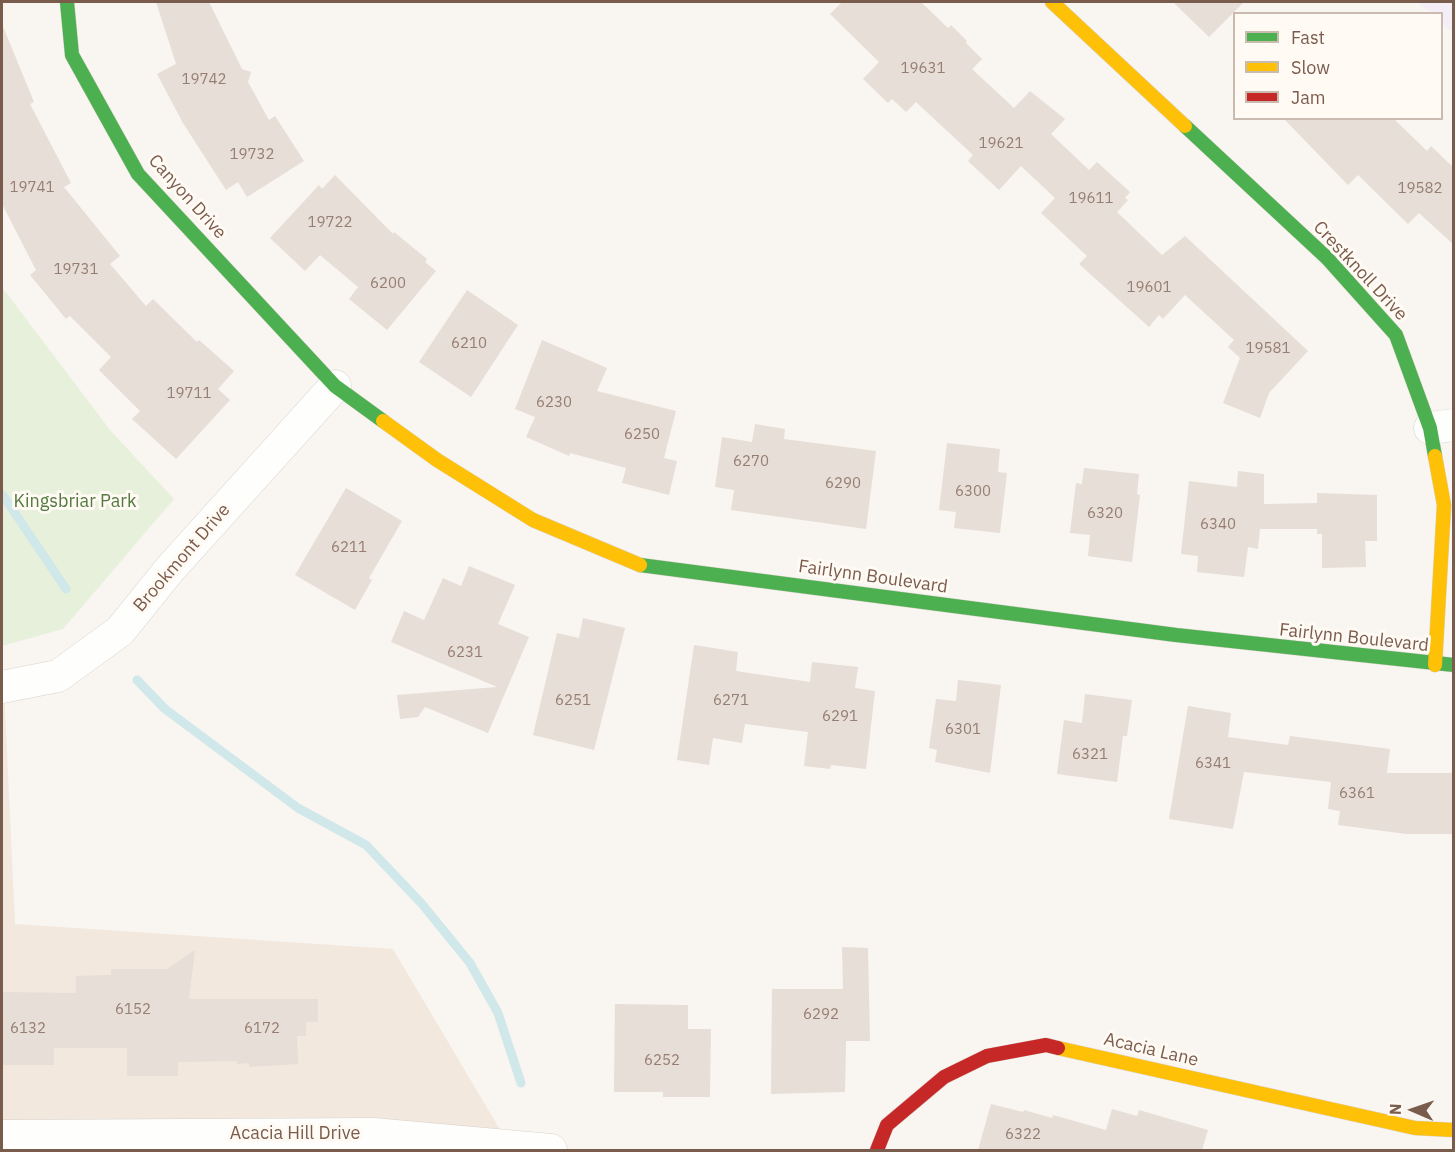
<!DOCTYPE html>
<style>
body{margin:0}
#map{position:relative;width:1455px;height:1152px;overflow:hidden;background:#f9f5f0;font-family:"IBM Plex Sans",sans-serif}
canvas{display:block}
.frame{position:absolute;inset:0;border:3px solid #7a5c4d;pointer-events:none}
.legend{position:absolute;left:1233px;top:12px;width:210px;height:108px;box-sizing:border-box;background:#fffaf3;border:2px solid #cabbb1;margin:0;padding:8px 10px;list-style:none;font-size:18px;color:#7a5c4d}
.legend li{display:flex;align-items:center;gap:12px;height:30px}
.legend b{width:30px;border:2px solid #cabbb1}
.north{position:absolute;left:1383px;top:1080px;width:60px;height:60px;-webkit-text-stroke:4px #fffaf3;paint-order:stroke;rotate:272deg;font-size:16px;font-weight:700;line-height:24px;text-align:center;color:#7a5c4d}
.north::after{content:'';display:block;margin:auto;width:21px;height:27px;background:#7a5c4d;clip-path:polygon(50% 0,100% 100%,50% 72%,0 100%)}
</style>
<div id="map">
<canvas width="1455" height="1152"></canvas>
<div class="frame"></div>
<ul class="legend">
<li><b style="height:8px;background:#4caf50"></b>Fast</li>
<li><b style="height:8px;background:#ffc107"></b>Slow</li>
<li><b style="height:8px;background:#c62828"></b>Jam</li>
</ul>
<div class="north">N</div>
</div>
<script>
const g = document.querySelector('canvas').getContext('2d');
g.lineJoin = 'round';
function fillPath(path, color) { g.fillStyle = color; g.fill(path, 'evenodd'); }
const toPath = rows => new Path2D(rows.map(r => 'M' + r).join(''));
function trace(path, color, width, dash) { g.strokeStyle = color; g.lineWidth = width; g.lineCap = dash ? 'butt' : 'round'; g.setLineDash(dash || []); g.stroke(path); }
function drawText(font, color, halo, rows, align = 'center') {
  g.font = font + ' "IBM Plex Sans",sans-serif'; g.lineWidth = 6; g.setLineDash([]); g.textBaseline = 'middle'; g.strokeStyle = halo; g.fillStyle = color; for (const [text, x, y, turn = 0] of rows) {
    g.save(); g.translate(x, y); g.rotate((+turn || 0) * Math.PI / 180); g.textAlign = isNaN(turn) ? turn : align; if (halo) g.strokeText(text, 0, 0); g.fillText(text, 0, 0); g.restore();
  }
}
fillPath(toPath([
 [2,646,15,924,393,949,512,1150,2,1150]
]), '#f2e8de');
fillPath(toPath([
 [1417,2,1453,2,1453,33,1442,23,1442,14,1431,13]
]), '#f6eef6');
fillPath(toPath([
 [2,287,110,430,174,499,63,629,2,646]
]), '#e7f0db');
trace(toPath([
 [2,494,66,589],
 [137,680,165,709,298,808,366,845,422,904,470,963,498,1013,521,1083]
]), '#d0e8ea', 9);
fillPath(toPath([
 [156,2,209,2,242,69,251,72,248,82,269,120,275,116,304,161,247,197,238,182,226,190,183,123,157,74,176,64],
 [842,2,921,2,948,28,951,25,967,41,966,43,982,59,972,69,1014,108,1030,91,1065,119,1051,134,1089,170,1097,162,1130,192,1125,198,1128,200,1117,212,1162,255,1185,236,1308,351,1269,393,1260,418,1223,403,1240,358,1228,347,1234,340,1185,295,1163,319,1159,315,1149,327,1079,264,1087,256,1041,213,1055,198,1021,166,999,190,968,161,973,155,916,102,906,112,892,99,888,103,863,79,879,62,830,14],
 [1173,2,1244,2,1209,37],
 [2,24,34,102,30,104,71,183,64,187,120,256,110,264,146,306,153,299,197,342,199,340,234,371,218,389,230,400,176,459,132,419,140,411,99,370,111,357,70,316,66,319,30,275,36,270,2,204],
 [1283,118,1393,118,1427,151,1431,146,1454,168,1454,245,1419,213,1408,224,1358,175,1348,185],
 [335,175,393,234,394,232,427,259,425,262,436,271,387,330,349,299,358,287,320,255,305,271,270,238,319,185,322,189],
 [467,290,518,325,471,397,419,362],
 [542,340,607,368,597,391,676,411,664,458,677,461,669,495,622,483,626,468,570,453,569,456,526,437,535,417,515,409],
 [755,424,785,429,784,439,876,451,866,529,731,510,734,490,715,487,722,437,752,442],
 [947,443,1000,449,998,472,1007,473,1000,533,954,528,956,512,939,510],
 [1084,468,1139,474,1137,494,1140,495,1132,562,1088,556,1090,535,1070,533,1076,483,1082,484],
 [1238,471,1264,474,1264,504,1317,503,1317,493,1377,495,1377,541,1365,541,1366,567,1322,568,1322,534,1317,534,1317,529,1260,529,1258,549,1248,547,1244,577,1197,572,1198,556,1181,554,1189,481,1237,487],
 [346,488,402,521,369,578,372,580,355,610,295,575],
 [469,566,515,585,498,624,529,637,488,733,425,707,418,717,400,719,397,695,497,687,391,642,404,611,424,620,443,578,461,586],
 [583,618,625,628,594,750,533,735,557,633,579,638],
 [694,645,738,652,736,671,810,682,812,662,858,667,855,688,875,691,866,769,831,765,830,769,804,766,808,732,745,724,742,743,713,738,709,765,677,760],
 [958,680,1001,685,990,773,935,762,937,750,929,748,936,699,956,701],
 [1085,694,1132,700,1127,736,1123,736,1117,782,1057,774,1064,720,1082,723],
 [1188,706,1231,713,1228,737,1288,745,1290,736,1390,749,1387,773,1454,773,1454,834,1406,834,1338,825,1340,811,1328,809,1331,782,1244,772,1233,829,1169,819],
 [842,947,868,948,870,1041,846,1041,845,1092,771,1094,772,989,843,989],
 [195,950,189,999,318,999,318,1022,306,1022,306,1036,297,1036,298,1064,249,1067,249,1063,237,1064,237,1061,178,1062,178,1076,127,1076,127,1048,54,1048,54,1065,2,1065,2,992,76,993,76,976,111,975,111,969,167,969],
 [615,1004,688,1005,688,1029,711,1029,710,1097,663,1097,663,1092,614,1092],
 [991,1104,1023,1112,1024,1110,1052,1118,1053,1115,1106,1130,1112,1109,1137,1116,1139,1110,1208,1130,1202,1150,978,1150]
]), '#e6ded7');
const street = toPath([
 [1430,428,1454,425],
 [2,687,58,676,120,631,170,569,335,386],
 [2,1136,373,1134,551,1150]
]);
const fast = toPath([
 [67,2,72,55,138,174,335,386,383,421],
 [1185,126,1327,258,1396,335,1430,428,1435,456],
 [640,565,1176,635,1454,665]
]);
const slow = toPath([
 [1052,2,1185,126],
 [383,421,437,460,533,520,640,565],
 [1435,665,1444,505,1435,456],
 [1058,1048,1415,1128,1454,1130]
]);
const jam = toPath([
 [877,1150,887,1125,944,1077,987,1056,1046,1045,1058,1048]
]);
trace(street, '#d7d1cb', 33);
trace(fast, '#d9d2cb', 15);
trace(slow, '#d9d2cb', 15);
trace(jam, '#d9d2cb', 15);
trace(street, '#fefefd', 32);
trace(fast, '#4caf50', 14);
trace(slow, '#ffc107', 14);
trace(jam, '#c62828', 14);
drawText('15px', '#977e72', null, [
 ["19631",923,69],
 ["19742",204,80],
 ["19621",1001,144],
 ["19732",252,155],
 ["19741",32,188],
 ["19582",1420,189],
 ["19611",1091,199],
 ["19722",330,223],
 ["19731",76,270],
 ["6200",388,284],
 ["19601",1149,288],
 ["6210",469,344],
 ["19581",1268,349],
 ["19711",189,394],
 ["6230",554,403],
 ["6250",642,435],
 ["6270",751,462],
 ["6290",843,484],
 ["6300",973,492],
 ["6320",1105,514],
 ["6340",1218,525],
 ["6211",349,548],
 ["6231",465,653],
 ["6251",573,701],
 ["6271",731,701],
 ["6291",840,717],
 ["6301",963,730],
 ["6321",1090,755],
 ["6341",1213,764],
 ["6361",1357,794],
 ["6152",133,1010],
 ["6292",821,1015],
 ["6132",28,1029],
 ["6172",262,1029],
 ["6252",662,1061],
 ["6322",1023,1135]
]);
drawText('18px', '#7a5c4d', '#fffaf3', [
 ["Canyon Drive",187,197,48],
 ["Crestknoll Drive",1360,271,47],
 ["Brookmont Drive",182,558,-49],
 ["Fairlynn Boulevard",873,577,8],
 ["Fairlynn Boulevard",1354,638,6],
 ["Acacia Lane",1151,1050,13],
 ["Acacia Hill Drive",295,1134]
]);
drawText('18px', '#537a41', '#fffaf3', [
 ["Kingsbriar Park",75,502]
]);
</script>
